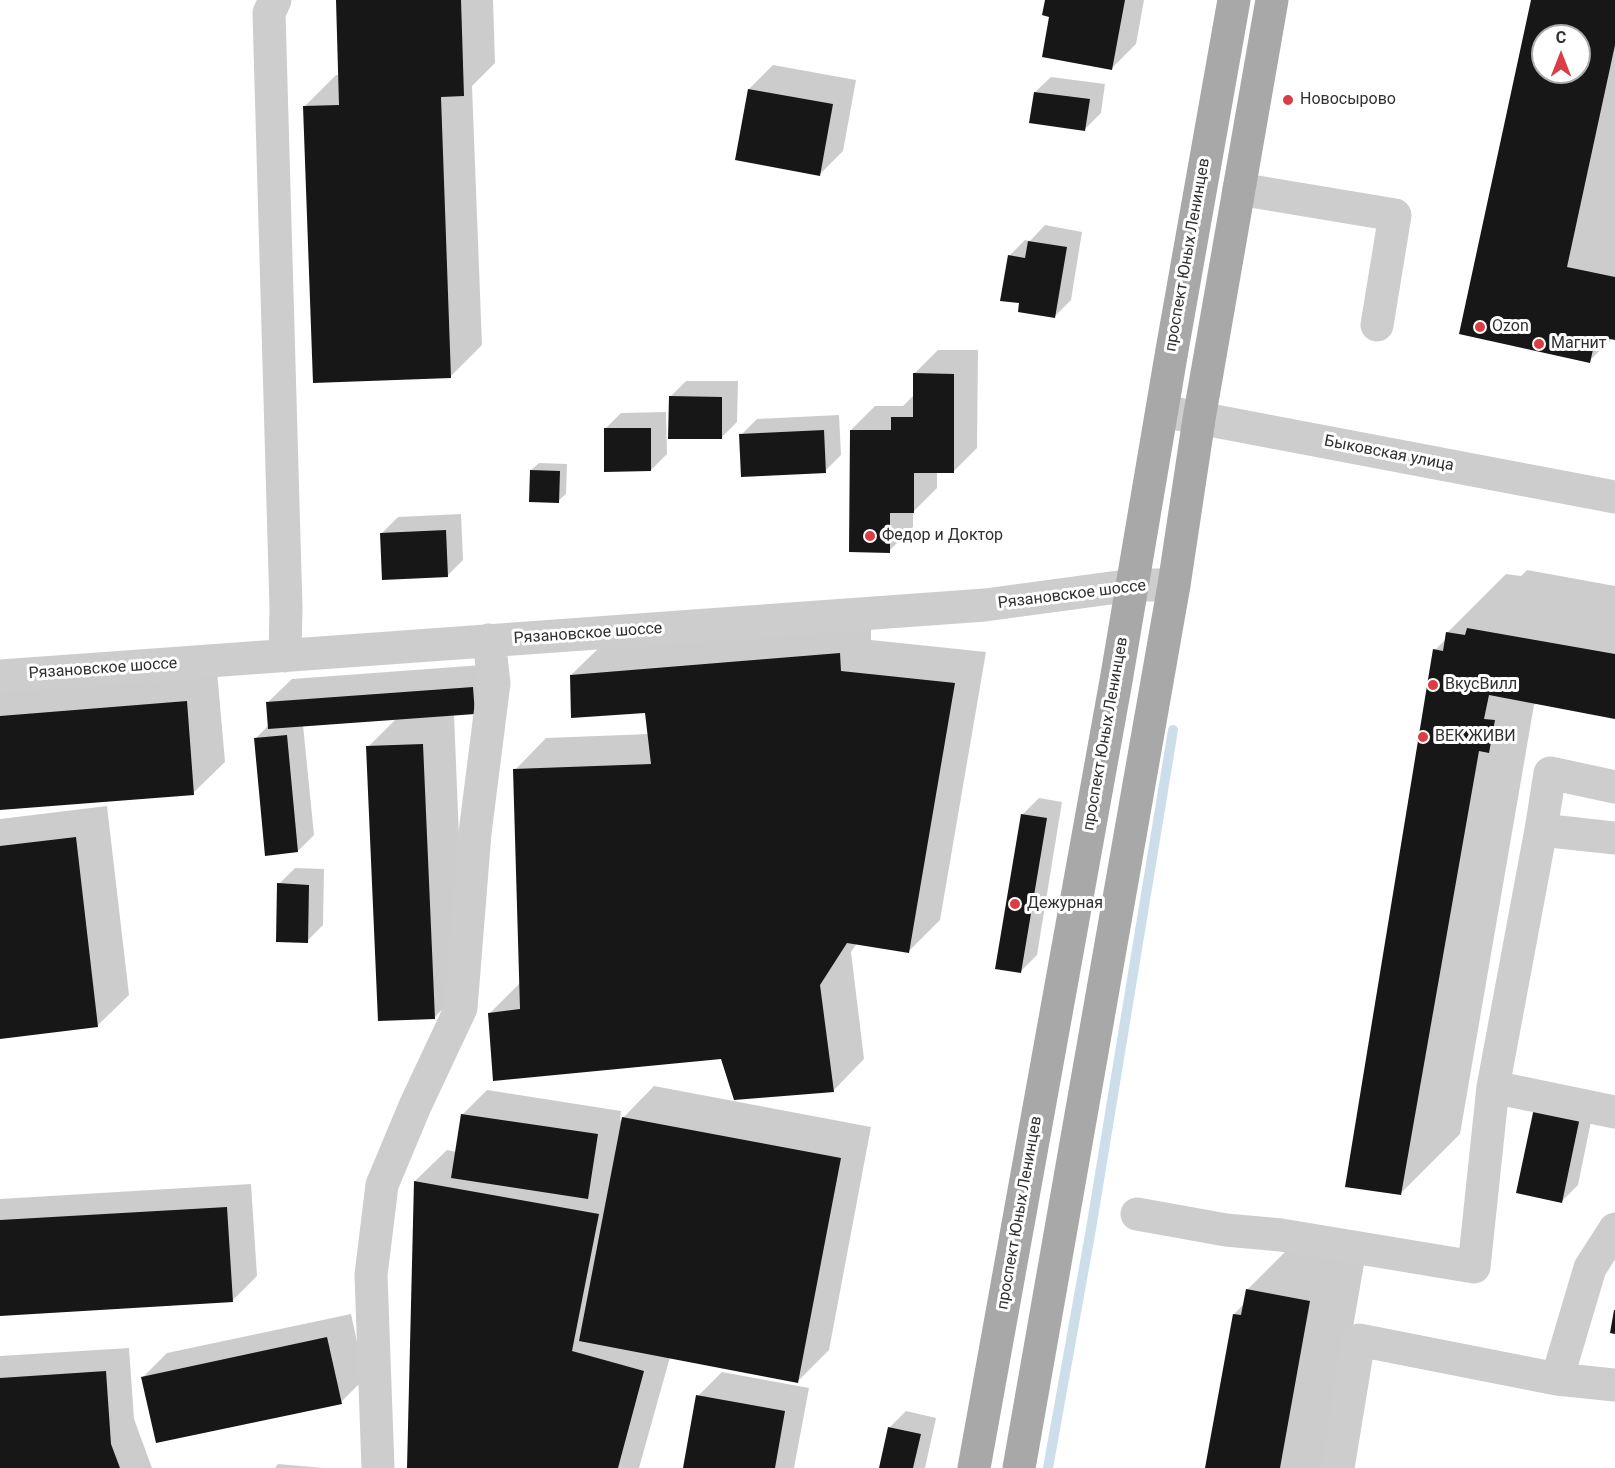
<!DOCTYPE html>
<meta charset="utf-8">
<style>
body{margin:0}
#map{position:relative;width:1615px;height:1468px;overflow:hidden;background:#fff;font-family:Roboto,sans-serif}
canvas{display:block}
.north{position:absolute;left:1531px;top:24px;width:60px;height:60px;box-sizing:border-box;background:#fff;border:2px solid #acacac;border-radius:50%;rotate:0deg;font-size:16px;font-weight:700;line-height:24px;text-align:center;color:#303030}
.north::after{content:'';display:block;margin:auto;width:21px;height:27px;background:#dc3d45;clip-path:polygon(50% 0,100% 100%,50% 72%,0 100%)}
</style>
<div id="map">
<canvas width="1615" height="1468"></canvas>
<div class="north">С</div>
</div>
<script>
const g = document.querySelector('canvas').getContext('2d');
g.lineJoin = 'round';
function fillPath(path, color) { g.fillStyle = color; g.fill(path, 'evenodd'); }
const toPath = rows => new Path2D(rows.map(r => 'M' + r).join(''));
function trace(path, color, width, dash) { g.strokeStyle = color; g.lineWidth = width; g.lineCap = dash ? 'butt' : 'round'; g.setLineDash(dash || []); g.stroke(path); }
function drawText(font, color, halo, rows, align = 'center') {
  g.font = font + ' Roboto,sans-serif'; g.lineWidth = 6; g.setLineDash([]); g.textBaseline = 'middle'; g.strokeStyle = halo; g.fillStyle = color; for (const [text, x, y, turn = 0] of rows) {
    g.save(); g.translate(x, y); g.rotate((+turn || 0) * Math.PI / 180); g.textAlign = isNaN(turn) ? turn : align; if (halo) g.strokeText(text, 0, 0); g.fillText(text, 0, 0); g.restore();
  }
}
fillPath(toPath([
 [337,0,493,0,495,63,472,86,482,345,450,377,304,107,336,75,340,75],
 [1047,0,1144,0,1136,44,1112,68,1051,15],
 [1532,0,1615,0,1615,338,1613,338,1589,361,1461,333],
 [1543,36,1579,36,1579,72,1543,72],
 [773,65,856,80,843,151,819,175,749,89],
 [1051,77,1105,84,1101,113,1085,129,1035,92],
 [1045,225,1082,232,1071,300,1055,316,1009,256,1025,240,1030,241],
 [938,350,978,350,977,448,953,472,937,472,937,488,913,512,913,527,889,551,851,430,875,406,903,406,914,395,914,374],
 [686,381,738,381,737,422,721,438,670,397],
 [666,412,667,454,651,470,605,429,621,413],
 [839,415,841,455,825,471,741,435,757,419],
 [539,463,567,464,566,494,558,501,531,470],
 [461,514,463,560,447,576,382,533,398,517],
 [1527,570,1615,586,1615,718,1537,703,1534,705,1460,1134,1401,1193,1435,650,1447,638,1447,633,1506,574,1521,576],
 [871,623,871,640,986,652,940,920,908,952,857,943,851,952,864,1059,833,1091,722,1057,490,1013,521,982,515,770,546,738,649,734,646,711,571,675,603,644],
 [496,664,474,712,454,714,465,986,434,1018,368,747,397,718,303,725,314,835,298,851,255,739,269,725,268,702,292,679],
 [217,671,225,762,193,793,0,809,0,688],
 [1039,798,1062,802,1037,955,1021,971,1023,814],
 [107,806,129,995,97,1026,0,1037,0,819],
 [295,868,324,869,323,925,307,941,279,884],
 [654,1086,871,1127,829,1350,798,1381,670,1357,639,1468,408,1468,415,1181,447,1150,457,1152,463,1114,487,1090,621,1111,620,1121],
 [1595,1102,1578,1185,1562,1201,1518,1192],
 [251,1184,257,1276,233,1300,0,1314,0,1199],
 [1306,1231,1368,1242,1328,1468,1207,1468,1234,1314,1245,1303,1247,1290],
 [351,1314,365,1378,341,1402,143,1377,167,1353],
 [129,1348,134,1419,152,1468,0,1468,0,1356],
 [722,1372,809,1388,794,1468,685,1468,698,1396],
 [906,1411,936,1418,925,1468,880,1468,890,1427],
 [278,1464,323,1468,275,1468]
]), '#0003');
trace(toPath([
 [1048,1468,1091,1229,1173,730]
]), '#cddeeb', 10);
fillPath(toPath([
 [336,0,461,0,464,96,441,97,451,378,313,383,303,106,339,105],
 [1045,0,1125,0,1112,70,1042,57,1049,17,1042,15],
 [1531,0,1615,0,1615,45,1567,267,1615,277,1615,340,1596,336,1590,363,1459,334],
 [1543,36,1579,36,1579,72,1543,72],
 [748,89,833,104,820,176,735,160],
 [1034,92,1090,99,1085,131,1029,123],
 [1028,241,1067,247,1055,318,1018,312,1019,303,1000,301,1008,255,1025,258],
 [913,373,954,374,954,473,914,473,914,513,890,513,890,553,849,552,850,430,891,430,891,417,913,417],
 [669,396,722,397,722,439,668,439],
 [604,428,651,428,651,471,604,472],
 [824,430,826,473,741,477,739,434],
 [530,470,560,471,559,503,529,502],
 [446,530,448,577,382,580,380,533],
 [1467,628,1615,654,1615,719,1489,695,1484,719,1495,720,1489,753,1479,751,1401,1195,1345,1187,1433,649,1443,651,1446,632,1465,635],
 [840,653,841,671,955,683,909,953,847,943,820,985,834,1092,734,1100,721,1059,493,1081,488,1013,520,1009,513,769,651,764,645,713,571,718,570,675],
 [473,687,475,714,268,729,266,702],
 [187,701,194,795,0,810,0,716],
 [287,735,298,852,265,856,254,738],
 [423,744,435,1019,378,1021,366,746],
 [1021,814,1047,818,1021,973,995,969],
 [76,837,98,1027,0,1039,0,846],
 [277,883,309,885,308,943,276,942],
 [1534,1108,1580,1117,1562,1203,1516,1193],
 [461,1114,598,1134,588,1199,451,1178],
 [622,1117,841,1158,798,1383,579,1341],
 [414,1181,599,1214,572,1351,644,1371,618,1468,407,1468],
 [227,1207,233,1302,0,1316,0,1220],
 [1246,1289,1310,1301,1280,1468,1205,1468,1233,1314,1241,1315],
 [1614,1310,1615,1310,1615,1334,1610,1333],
 [327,1337,342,1404,156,1443,141,1377],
 [106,1371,111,1444,120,1468,0,1468,0,1378],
 [696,1395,785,1411,775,1468,683,1468],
 [888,1427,921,1434,913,1468,879,1468]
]), '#171717');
trace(toPath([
 [275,0,269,13,286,609,285,656],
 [1239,189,1395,215,1377,325],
 [1162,411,1615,497],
 [0,676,985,605,1133,585,1174,585],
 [1541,830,1615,838],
 [1493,1087,1615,1112],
 [1137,1214,1226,1230,1281,1235,1474,1267,1493,1087,1541,830,1550,773,1615,787],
 [1557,1379,1590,1268,1615,1229],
 [378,1468,371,1275,382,1185,415,1106,461,1008,475,833,494,683,489,640],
 [1338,1468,1359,1340,1557,1379,1615,1385]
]), '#cdcdcd', 33);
trace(toPath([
 [974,1468,1116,681,1172,350,1234,0],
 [1019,1468,1174,585,1199,419,1272,0]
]), '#a8a8a8', 33);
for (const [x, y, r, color] of [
 [1288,100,6,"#dc3d45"],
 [1480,327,6,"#dc3d45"],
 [1539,344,6,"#dc3d45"],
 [870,536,6,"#dc3d45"],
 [1433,685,6,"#dc3d45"],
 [1423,737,6,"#dc3d45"],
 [1015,904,6,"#dc3d45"]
]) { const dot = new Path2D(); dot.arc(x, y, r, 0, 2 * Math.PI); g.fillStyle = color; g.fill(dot); trace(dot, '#fff', 2); }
drawText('16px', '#303030', '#fff', [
 ["Новосырово",1300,100],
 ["Ozon",1492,327],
 ["Магнит",1551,344],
 ["Федор и Доктор",882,536],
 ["ВкусВилл",1445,685],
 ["ВЕК ЖИВИ",1435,737],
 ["Дежурная",1027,904]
], 'left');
drawText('16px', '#303030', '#fff', [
 ["проспект Юных Ленинцев",1188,255,-80],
 ["Быковская улица",1389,454,11],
 ["Рязановское шоссе",1072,595,-7],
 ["Рязановское шоссе",588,634,-4],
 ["Рязановское шоссе",103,669,-4],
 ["проспект Юных Ленинцев",1106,734,-80],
 ["проспект Юных Ленинцев",1020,1213,-80]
]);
</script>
